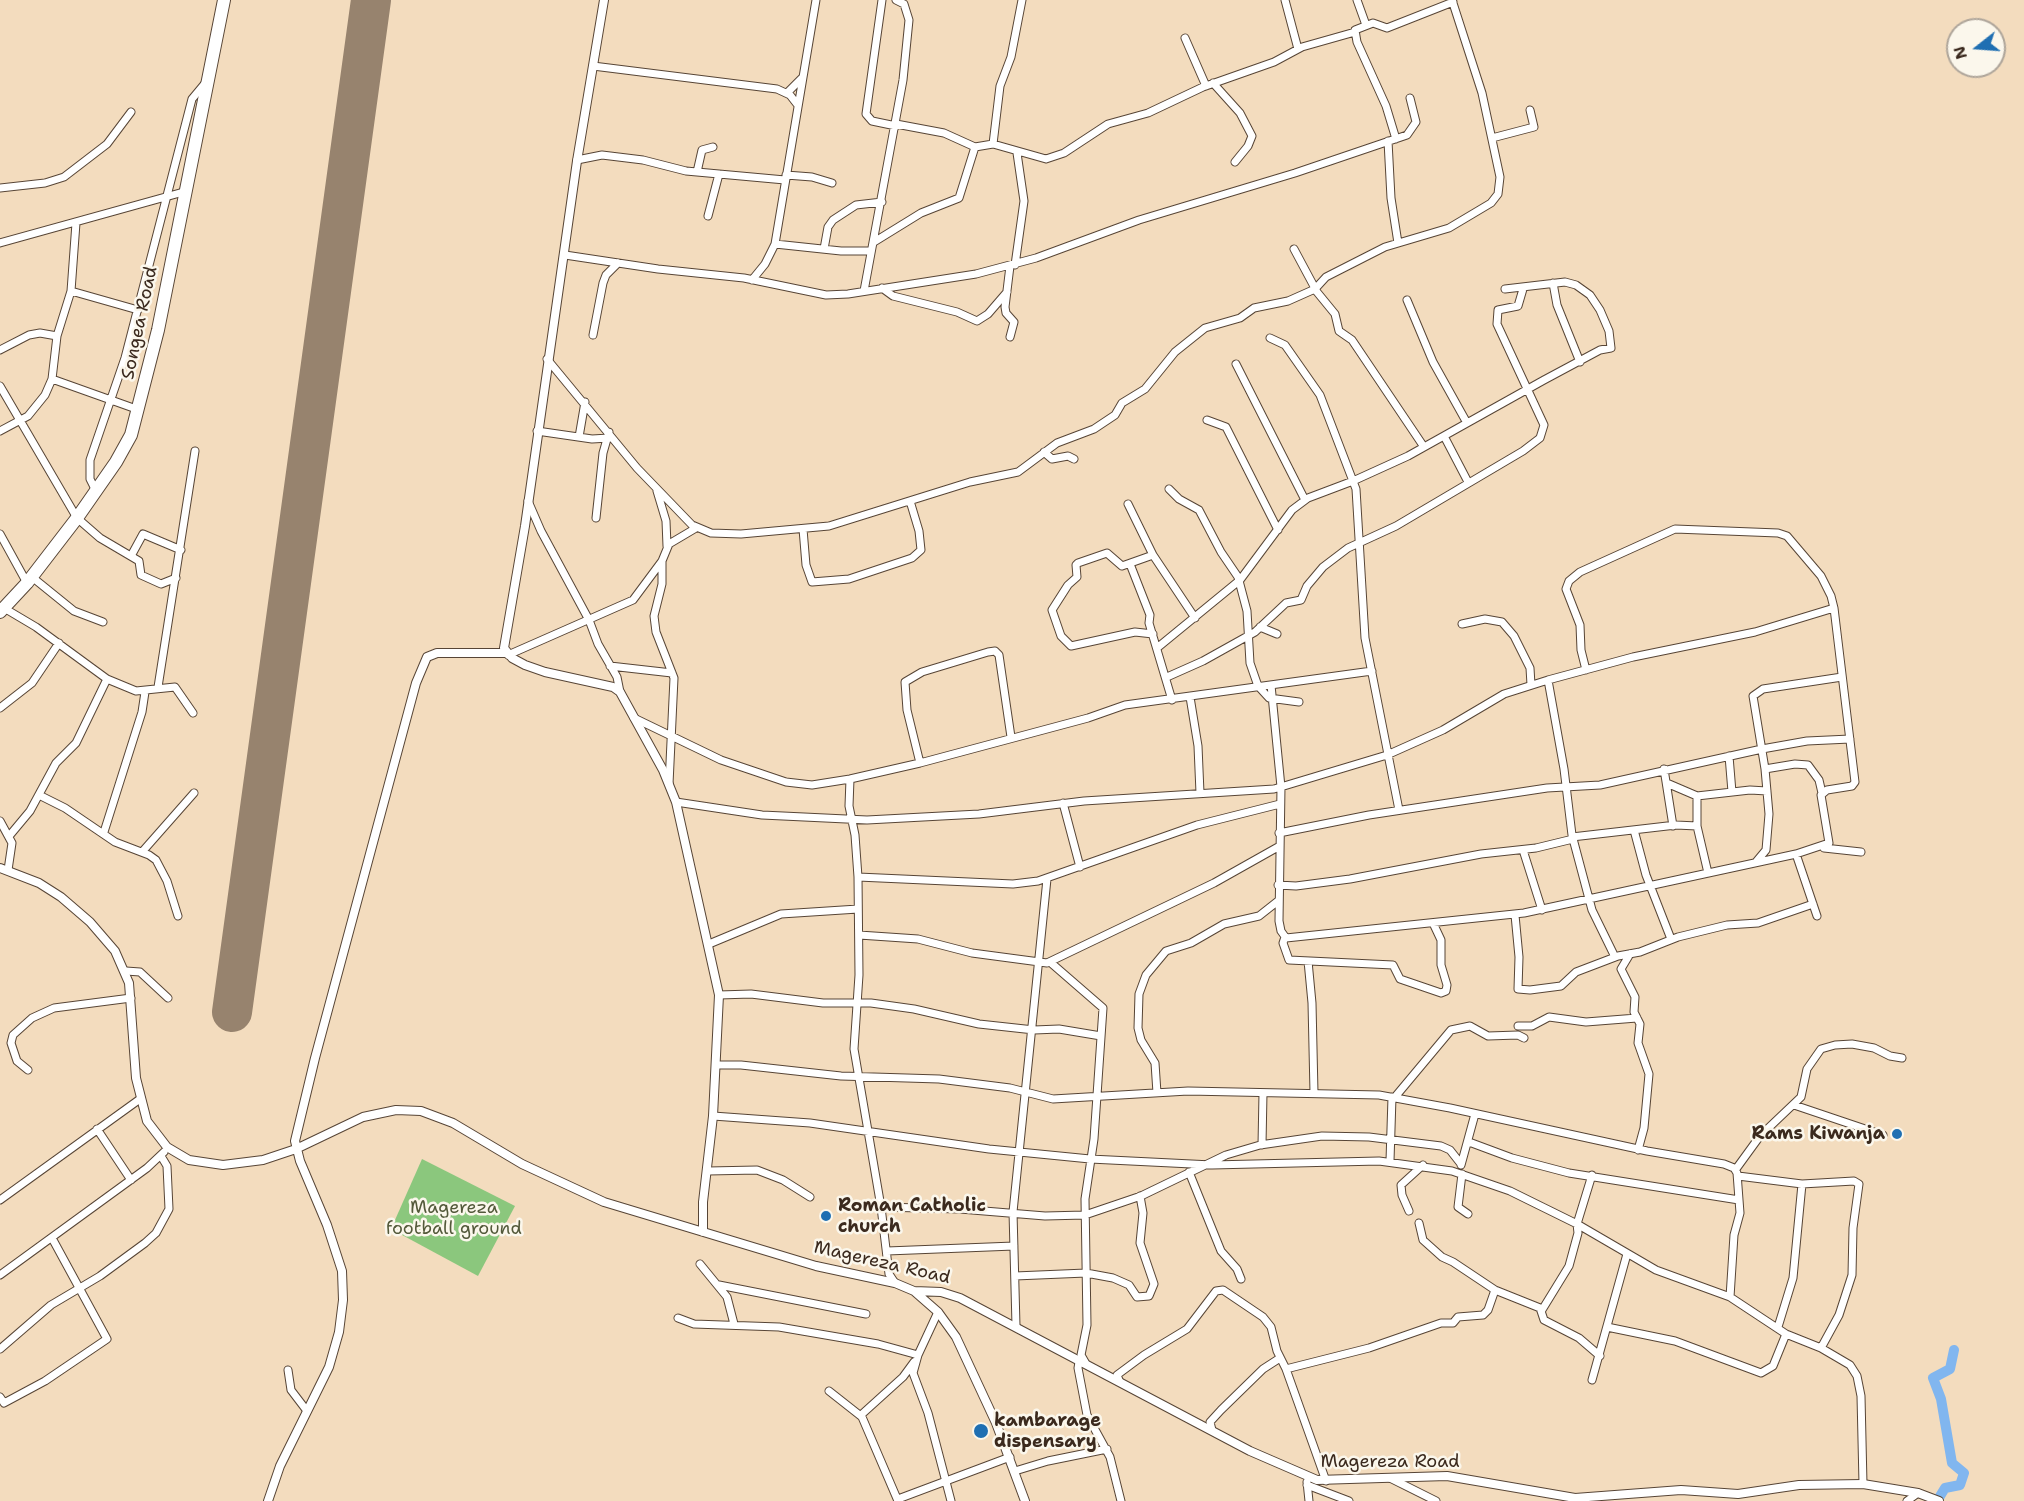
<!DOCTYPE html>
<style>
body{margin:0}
#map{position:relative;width:2024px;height:1501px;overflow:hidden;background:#f3dcbe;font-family:"Shantell Sans",sans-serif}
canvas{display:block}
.north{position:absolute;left:1946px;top:18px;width:60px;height:60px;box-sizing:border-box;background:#fbf7ec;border:2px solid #aea59a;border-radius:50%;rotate:253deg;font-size:16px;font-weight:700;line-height:24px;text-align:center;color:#3b2a1e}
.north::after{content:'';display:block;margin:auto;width:21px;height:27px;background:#1f6fb2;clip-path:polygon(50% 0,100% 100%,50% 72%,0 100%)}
</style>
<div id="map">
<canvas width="2024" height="1501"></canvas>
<div class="north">N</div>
</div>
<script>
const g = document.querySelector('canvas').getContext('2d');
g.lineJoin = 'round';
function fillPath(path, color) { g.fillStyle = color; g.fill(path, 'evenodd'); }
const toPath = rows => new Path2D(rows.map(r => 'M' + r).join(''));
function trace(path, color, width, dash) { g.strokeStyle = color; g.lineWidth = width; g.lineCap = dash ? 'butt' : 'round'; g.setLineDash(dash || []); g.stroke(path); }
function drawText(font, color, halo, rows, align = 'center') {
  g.font = font + ' "Shantell Sans",sans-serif'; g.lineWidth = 5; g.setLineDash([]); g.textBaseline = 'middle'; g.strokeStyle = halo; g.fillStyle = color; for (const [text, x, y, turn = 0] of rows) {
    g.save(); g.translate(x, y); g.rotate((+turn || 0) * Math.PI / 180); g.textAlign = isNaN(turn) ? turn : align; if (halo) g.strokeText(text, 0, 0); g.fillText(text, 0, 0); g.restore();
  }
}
fillPath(toPath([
 [422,1159,515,1206,478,1276,391,1229]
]), '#8bc77d');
trace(toPath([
 [1937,1501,1945,1488,1960,1485,1964,1473,1952,1463,1941,1399,1933,1378,1950,1369,1954,1350]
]), '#81b6ef', 10);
trace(toPath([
 [232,1012,371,0]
]), '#97836e', 40);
const minor = toPath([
 [882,0,866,114,872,121,896,126],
 [1285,0,1298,49],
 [1357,0,1366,25],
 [1185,38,1206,86],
 [593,66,777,89,790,95,797,104],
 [1213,83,1240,113,1252,136,1248,146,1235,162],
 [787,93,802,78],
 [896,124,944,133,975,147,993,144,1046,159,1064,153,1108,124,1148,113,1203,87,1274,62,1302,47,1355,32],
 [1492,138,1534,127,1530,110],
 [1396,139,1386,106,1357,42,1355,30,1373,23,1387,28,1453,2],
 [1388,141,1391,198,1398,243],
 [993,144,1000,86,1011,57,1022,0],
 [577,160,602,155,643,160,686,171,785,180],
 [697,172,702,150,713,147],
 [786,175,812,177,832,183],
 [0,188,45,183,64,177,107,144,131,112],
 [708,216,719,174],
 [874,242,921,213,959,198,975,147],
 [0,243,187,191],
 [775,244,841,251,871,251],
 [824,249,828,227,833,220,856,205,882,202],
 [1294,249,1317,292,1335,314,1339,331,1352,340,1424,447],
 [565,255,658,269,744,278,826,295,848,294,976,274,1036,258,1139,220,1295,173,1407,135,1416,122,1410,98],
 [1015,265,1024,201,1017,153],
 [1010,266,1005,307,1006,313,1014,322,1010,337],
 [752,280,765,264,775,244,816,0],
 [1553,283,1557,305,1580,362],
 [882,288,893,296,957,312,977,321,988,314,1007,292],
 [71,291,138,310],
 [864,291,903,80,909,20,904,4,896,0],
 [1407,300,1433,362,1467,423],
 [593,335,603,283,606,275,618,263],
 [1270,338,1285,345,1320,395,1356,489,1365,638,1399,810],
 [0,350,29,335,40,333,57,336],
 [547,359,637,468,692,525,711,533,741,534,829,526,970,482,1018,472,1057,443,1094,429,1115,415,1122,403,1145,389,1175,352,1205,328,1240,318,1254,308,1288,301,1315,289,1326,277,1385,247,1449,228,1491,203,1498,194,1500,177,1482,93,1452,0],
 [1236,364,1305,500],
 [52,379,139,410],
 [0,386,77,518,100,538,139,561,141,575,161,584,176,578],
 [1207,420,1226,427,1278,530],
 [0,431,28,416,45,395,52,379,57,336,71,291,76,223],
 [537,431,592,439,609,438],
 [1444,436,1468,482],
 [579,437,585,402],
 [1044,452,1052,459,1068,456,1074,459],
 [1169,489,1179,499,1199,510,1221,552,1238,577,1247,611,1250,663,1258,686,1269,698,1299,702],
 [96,491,90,479,90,460,125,358,192,99,207,81],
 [657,491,666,521,667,546],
 [528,501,541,531,589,620,598,644,617,677,620,692],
 [1128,504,1153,555,1195,618],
 [596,518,603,453,609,432],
 [803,529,806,565,812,582,849,579,912,558,921,550,919,531,910,501],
 [0,534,27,583],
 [131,556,143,534,181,550],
 [662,561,662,584,654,616,656,632,674,678,669,784],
 [1130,564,1150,615,1149,623,1172,700],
 [32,577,74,611,103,622],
 [4,608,36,627,107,679,136,691,175,687,193,713],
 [1462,624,1485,619,1502,622,1514,636,1530,668,1531,685],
 [1260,627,1277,634],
 [1153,634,1135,632,1071,646,1061,636,1052,610,1068,585,1077,577,1076,565,1078,563,1107,553,1122,566,1153,555],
 [1157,648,1240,580,1292,510,1308,498,1353,481,1408,456,1544,380,1600,350,1611,348,1609,331,1600,310,1590,295,1576,285,1565,282,1505,289],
 [508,655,633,600,662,561,669,544,696,528],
 [610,666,672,673],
 [1167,677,1203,661,1255,632,1286,603,1301,600,1307,586,1323,567,1348,548,1396,526,1523,451,1540,438,1544,425,1497,324,1498,310,1518,306,1523,289],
 [1548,680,1564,769,1572,835,1592,910,1615,957],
 [1271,685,1281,787,1279,921,1281,931,1286,938,1524,913,1796,854,1829,843,1821,795,1827,790,1852,786,1855,782,1834,608,1831,596,1821,576,1787,536,1778,533,1675,529,1580,572,1569,581,1566,589,1580,625,1581,650,1586,670],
 [158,687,195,451],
 [1190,697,1198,746,1200,793],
 [0,708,32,683,59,643],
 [634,718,721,760,786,782,812,785,850,779,920,763,1088,718,1125,705,1372,671],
 [1729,756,1732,792],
 [920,763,907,710,905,682,922,672,988,652,995,651,999,655,1011,737],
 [1664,769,1673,826],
 [1765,769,1795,764,1808,765,1819,780,1822,793],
 [850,779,849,806,855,835,858,877,859,975,854,1049,881,1207,889,1274,895,1283],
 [1669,784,1697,796,1750,790,1767,791],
 [39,795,65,808,115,842,149,855,156,860,167,881,178,916],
 [1697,796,1697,826,1708,873],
 [676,802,762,815,867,820,979,814,1084,801,1274,789,1387,755,1443,730,1504,694,1548,680,1633,657,1755,632,1834,608],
 [1063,803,1080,867],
 [0,821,12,843,8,870],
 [1634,830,1646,875,1671,939],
 [104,832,142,712,145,692],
 [1279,833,1369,815,1547,788,1600,785,1762,749,1807,741,1850,739],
 [10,835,30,811,56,763,76,743,107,679],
 [1572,837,1676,825,1697,826],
 [1824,848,1861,852],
 [1523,850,1542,910],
 [142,852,194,793],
 [1796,854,1817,916],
 [1756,862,1766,850,1769,814,1765,769,1753,696,1763,689,1842,677],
 [858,877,1013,884,1038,881,1197,825,1280,804],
 [1278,885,1296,886,1350,879,1481,854,1536,848,1573,839],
 [1515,915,1519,957,1518,989,1530,990,1561,986,1576,972,1618,956,1640,952,1678,937,1727,925,1758,923,1813,904],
 [859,935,918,939,972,953,1047,963,1214,883,1278,847],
 [1285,937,1283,943,1289,960,1393,965,1400,979,1441,993,1446,991,1447,985,1441,965,1441,940,1433,923],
 [709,944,781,914,858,909],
 [1630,954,1621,969,1635,997,1634,1012,1640,1024,1638,1043,1649,1074,1644,1128,1638,1150],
 [1308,961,1312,1003,1314,1093],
 [1050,962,1103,1008,1094,1139,1085,1199,1087,1325,1081,1355,1085,1362,1079,1362,1078,1368,1087,1415,1110,1457,1121,1501],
 [126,971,140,972,168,998],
 [719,995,751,994,823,1003,871,1003,914,1009,979,1024,1034,1030,1059,1029,1101,1036],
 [1518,1026,1532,1026,1549,1017,1586,1022,1637,1018],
 [716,1065,741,1065,841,1076,939,1079,1010,1088,1053,1099,1188,1091,1379,1095,1450,1108,1647,1151,1724,1164,1734,1168,1737,1173,1740,1213,1734,1235,1730,1297],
 [28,1070,17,1061,11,1043,13,1035,32,1018,54,1008,131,998],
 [1157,1093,1155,1063,1141,1040,1138,1028,1139,994,1146,975,1166,951,1191,943,1224,924,1259,916,1278,901],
 [1395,1097,1451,1030,1470,1026,1488,1036,1518,1035,1524,1038],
 [1794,1105,1883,1135],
 [713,1116,810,1123,989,1149,1090,1159,1212,1165,1379,1161,1452,1171,1510,1191,1577,1224,1656,1270,1730,1297,1786,1334,1821,1348,1850,1365,1857,1376,1861,1396,1863,1484],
 [97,1129,131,1180],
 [1469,1142,1512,1158,1569,1173,1739,1200],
 [1262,1145,1263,1093],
 [1390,1161,1392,1097],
 [1461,1165,1475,1114],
 [1736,1169,1760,1136,1801,1097,1807,1069,1821,1049,1835,1045,1852,1044,1874,1048,1890,1056,1902,1058],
 [708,1171,757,1170,783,1180,810,1197],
 [1189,1172,1221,1251,1237,1269,1241,1279],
 [1462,1174,1458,1207,1468,1214],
 [1738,1176,1802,1184,1854,1181,1859,1184,1853,1228,1852,1275,1839,1315,1821,1348],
 [0,1200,140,1099],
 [881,1207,960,1209,1045,1216,1085,1215,1141,1196,1226,1155,1260,1145,1322,1136,1369,1137,1441,1146,1450,1150,1461,1164],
 [1409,1211,1402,1195,1401,1185,1423,1165],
 [1419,1223,1423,1240,1442,1257,1453,1262,1495,1290,1540,1308,1544,1320,1579,1338,1600,1356],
 [887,1251,1014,1246],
 [700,1264,727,1297,734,1324],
 [0,1275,147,1168,164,1152],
 [1015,1276,1086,1273,1113,1278,1129,1285,1137,1297,1149,1296,1154,1284,1140,1243,1143,1213,1140,1196],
 [719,1285,866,1314],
 [1542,1310,1569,1266,1578,1233,1577,1224,1592,1175],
 [938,1312,918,1355,913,1373,928,1413,951,1501],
 [678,1318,694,1324,779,1327,878,1344,918,1355],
 [1016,1326,1013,1212,1047,879],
 [1607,1327,1675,1341,1761,1373,1773,1366,1786,1334],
 [1778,1327,1793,1278,1802,1184],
 [0,1349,51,1305,100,1276,145,1243,156,1233,169,1209,167,1166,161,1156],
 [1286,1369,1369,1348,1441,1323,1453,1323,1458,1317,1483,1315,1488,1310,1495,1290],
 [288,1370,291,1390,307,1411],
 [1119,1380,1117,1375,1144,1355,1187,1329,1216,1291,1223,1290,1263,1317,1271,1327,1277,1351,1286,1369,1326,1481],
 [1592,1380,1627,1254],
 [829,1391,862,1417,898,1501],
 [0,1397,4,1403,45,1381,107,1339,52,1238],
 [861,1415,903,1377,914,1362],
 [1212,1430,1210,1422,1221,1410,1263,1369,1280,1358],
 [1015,1471,1048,1461,1107,1449],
 [1390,1478,1436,1501],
 [1307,1482,1309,1501],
 [1307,1485,1349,1501],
 [898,1499,1010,1457],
 [1907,1501,1918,1493]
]);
const tertiary = toPath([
 [604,0,577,161,525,526,504,648,512,658,525,665,545,672,613,687,620,692,663,770,676,802,719,995,713,1116,703,1202,703,1232],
 [0,868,39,883,61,897,90,922,115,951,129,983,136,1078,147,1121,167,1147,189,1160,223,1165,263,1160,296,1149,363,1117,396,1110,421,1111,453,1123,522,1164,604,1202,816,1266,895,1283,914,1291,941,1292,960,1298,1250,1451,1317,1480,1447,1476,1575,1498,1681,1490,1738,1494,1799,1485,1863,1484,1918,1493,1939,1501],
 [914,1291,938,1312,956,1337,996,1423,1025,1501],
 [268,1501,280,1466,329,1367,339,1332,343,1300,342,1271,327,1225,300,1161,295,1141,315,1058,416,683,427,657,437,653,506,653]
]);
const trunk = toPath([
 [0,612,27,583,77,518,116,462,131,435,158,330,224,0]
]);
trace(minor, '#574536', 9);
trace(tertiary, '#574536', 10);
trace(trunk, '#574536', 14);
trace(minor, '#fff', 7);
trace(tertiary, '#fff', 8);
trace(trunk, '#fff', 12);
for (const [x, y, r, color] of [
 [1897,1134,6,"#1f6fb2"],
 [826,1216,6,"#1f6fb2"],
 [981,1431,8,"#1f6fb2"]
]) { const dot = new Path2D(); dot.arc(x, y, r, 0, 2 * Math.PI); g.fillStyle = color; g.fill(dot); trace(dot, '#fbf7ec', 2); }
drawText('18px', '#3b2a1e', '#fbf7ec', [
 ["Songea Road",140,323,-78],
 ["Magereza Road",882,1263,13],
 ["Magereza Road",1390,1462]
]);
drawText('bold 18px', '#3b2a1e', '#fbf7ec', [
 ["Rams Kiwanja",1885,1134,"right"],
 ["Roman Catholic",838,1206],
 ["church",838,1227],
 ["kambarage",994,1421],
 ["dispensary",994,1442]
], 'left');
drawText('18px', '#53593a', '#fbf7ec', [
 ["Magereza",454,1208],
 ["football ground",454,1229]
]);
</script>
